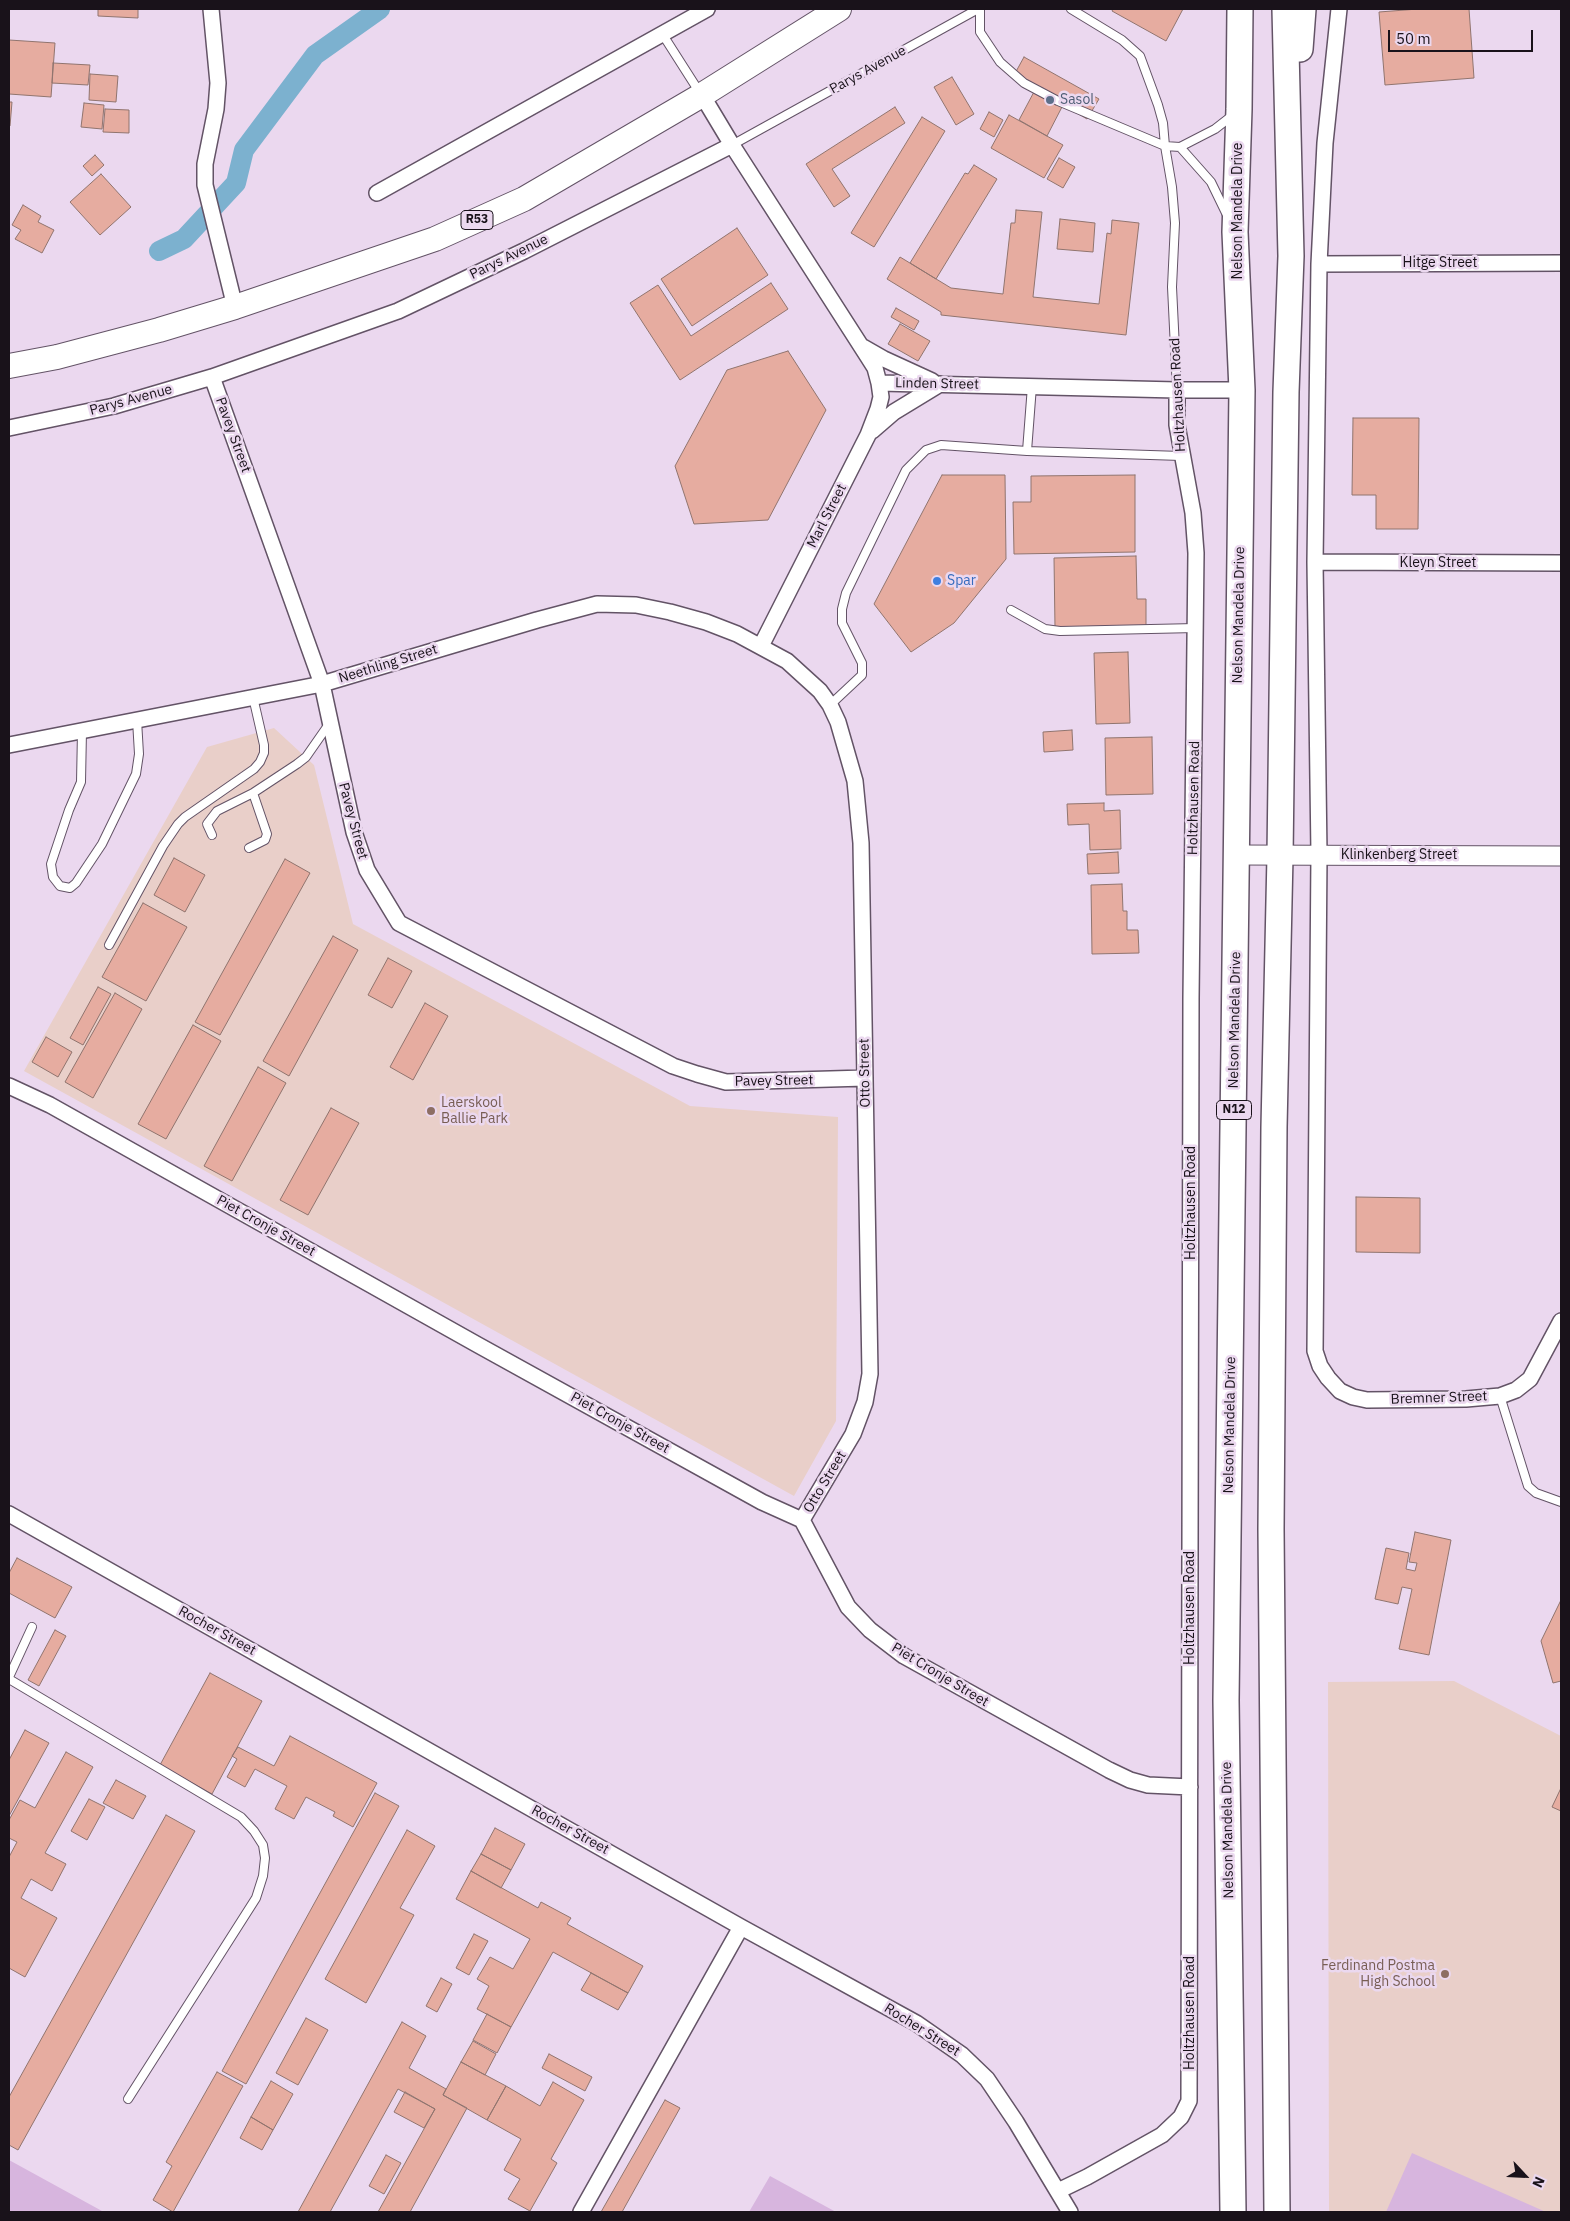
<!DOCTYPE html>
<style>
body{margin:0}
#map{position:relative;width:1570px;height:2221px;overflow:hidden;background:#ebd8ef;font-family:"IBM Plex Sans",sans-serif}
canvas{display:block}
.frame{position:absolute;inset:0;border:10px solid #19121a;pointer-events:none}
.north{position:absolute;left:1500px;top:2151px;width:50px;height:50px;-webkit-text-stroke:4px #ebd8ef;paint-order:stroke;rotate:115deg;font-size:14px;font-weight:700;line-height:20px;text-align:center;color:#19121a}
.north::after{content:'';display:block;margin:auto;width:18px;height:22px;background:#19121a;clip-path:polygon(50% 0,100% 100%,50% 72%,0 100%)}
.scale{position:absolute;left:1388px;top:30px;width:145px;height:22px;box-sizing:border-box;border:2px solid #19121a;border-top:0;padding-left:6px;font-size:15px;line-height:18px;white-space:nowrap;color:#19121a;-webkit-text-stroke:4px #ebd8ef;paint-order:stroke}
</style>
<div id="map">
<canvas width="1570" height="2221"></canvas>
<div class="frame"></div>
<div class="north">N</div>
<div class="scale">50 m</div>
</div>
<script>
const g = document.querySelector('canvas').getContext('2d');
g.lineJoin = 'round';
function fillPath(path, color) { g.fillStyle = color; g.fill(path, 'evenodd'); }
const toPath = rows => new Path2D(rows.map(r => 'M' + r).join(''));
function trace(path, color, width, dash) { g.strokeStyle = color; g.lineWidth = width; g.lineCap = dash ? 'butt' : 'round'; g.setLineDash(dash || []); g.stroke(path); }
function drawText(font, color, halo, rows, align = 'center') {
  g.font = font + ' "IBM Plex Sans",sans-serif'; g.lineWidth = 5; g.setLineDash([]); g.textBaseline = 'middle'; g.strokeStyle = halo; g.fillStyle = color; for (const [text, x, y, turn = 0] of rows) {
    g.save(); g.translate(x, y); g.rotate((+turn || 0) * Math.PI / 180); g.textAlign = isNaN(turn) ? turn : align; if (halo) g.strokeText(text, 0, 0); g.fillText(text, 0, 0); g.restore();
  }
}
fillPath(toPath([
 [274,728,314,765,353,924,690,1106,838,1117,836,1421,794,1496,24,1071,207,747],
 [1454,1681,1561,1736,1561,2212,1329,2212,1328,1682]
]), '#e9cfc9');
fillPath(toPath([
 [1412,2153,1546,2212,1386,2212],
 [9,2160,102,2211,101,2212,9,2212],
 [770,2176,836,2212,749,2212]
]), '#d7b5de');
trace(toPath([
 [159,251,184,239,236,183,244,150,315,55,380,9]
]), '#7cb1cf', 20);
const building = toPath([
 [98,9,138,9,138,18,98,16,98,9],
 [1113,9,1183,9,1166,41,1112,11,1113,9],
 [1418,9,1469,9,1474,78,1385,85,1379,12,1418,9],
 [9,40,55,43,51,97,9,94,9,40],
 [1024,57,1099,99,1087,119,1063,105,1047,136,1019,120,1035,90,1013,77,1024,57],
 [53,63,90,65,88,85,52,83,53,63],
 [90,74,118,76,116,102,89,100,90,74],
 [952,77,974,114,956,125,934,87,952,77],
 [9,102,12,102,10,126,9,126,9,102],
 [84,103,104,105,102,129,81,127,84,103],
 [895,107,905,123,832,169,850,196,834,207,806,164,895,107],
 [105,109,129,110,129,133,103,132,105,109],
 [989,112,1003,120,994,137,980,129,989,112],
 [1009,115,1063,145,1044,178,991,148,1009,115],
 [922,117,945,131,874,247,851,233,922,117],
 [95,155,104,165,92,176,83,166,95,155],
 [1059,158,1075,167,1063,188,1047,179,1059,158],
 [974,165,997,179,936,279,910,263,965,173,968,174,974,165],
 [101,174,131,207,100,235,70,202,101,174],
 [23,205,41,216,38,222,54,230,42,253,15,239,21,230,12,225,23,205],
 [1016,210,1042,212,1033,297,1099,304,1107,233,1111,234,1112,220,1139,223,1126,335,941,315,941,312,887,279,900,257,951,288,1003,294,1011,223,1015,223,1016,210],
 [1060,219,1095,223,1093,252,1057,249,1060,219],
 [737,228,768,275,692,326,661,279,737,228],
 [771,283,788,309,680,380,630,303,658,285,691,336,771,283],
 [896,308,919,321,914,330,891,317,896,308],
 [900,324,930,341,918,361,888,344,900,324],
 [788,351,826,410,768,520,694,524,675,466,727,370,788,351],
 [1353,418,1419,418,1418,529,1376,529,1376,495,1352,495,1353,418],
 [942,475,1005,475,1006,559,954,623,911,652,874,604,942,475],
 [1135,475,1135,552,1014,554,1013,502,1031,502,1031,476,1135,475],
 [1136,556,1137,599,1146,599,1146,627,1055,628,1054,558,1136,556],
 [1128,652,1130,723,1096,724,1094,653,1128,652],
 [1072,730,1073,750,1044,752,1043,732,1072,730],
 [1152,737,1153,794,1106,795,1105,738,1152,737],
 [1104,803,1104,811,1120,810,1121,849,1090,850,1089,824,1068,825,1067,804,1104,803],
 [1118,852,1119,873,1088,874,1087,854,1118,852],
 [174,858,205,875,185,912,154,895,174,858],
 [285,859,310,873,220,1035,195,1022,285,859],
 [1122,884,1123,911,1127,911,1127,930,1138,930,1139,953,1092,954,1091,885,1122,884],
 [143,903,187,927,146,1001,102,977,143,903],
 [333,936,358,950,289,1076,263,1061,333,936],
 [388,958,412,971,392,1008,368,995,388,958],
 [98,987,111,994,83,1045,70,1038,98,987],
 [115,993,142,1009,93,1098,65,1082,115,993],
 [425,1003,448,1016,413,1080,390,1067,425,1003],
 [193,1025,221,1041,166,1139,138,1124,193,1025],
 [46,1037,72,1052,58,1077,32,1062,46,1037],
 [258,1067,286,1083,232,1181,204,1166,258,1067],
 [331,1108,359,1123,308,1215,280,1200,331,1108],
 [1356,1197,1420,1198,1420,1253,1356,1252,1356,1197],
 [1415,1532,1451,1540,1429,1655,1399,1649,1412,1589,1402,1587,1398,1604,1375,1599,1386,1548,1409,1553,1406,1569,1415,1571,1417,1563,1409,1562,1415,1532],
 [17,1558,72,1587,55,1618,9,1593,9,1573,17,1558],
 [1561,1600,1561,1681,1553,1683,1541,1641,1561,1600],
 [55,1630,66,1636,39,1686,28,1680,55,1630],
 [210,1673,262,1701,212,1794,160,1765,210,1673],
 [25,1730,49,1743,9,1816,9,1760,25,1730],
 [290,1736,377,1783,353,1827,333,1816,335,1812,306,1797,294,1819,275,1809,287,1786,255,1769,245,1787,227,1777,237,1759,232,1756,238,1747,274,1766,290,1736],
 [66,1752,93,1767,45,1853,66,1864,52,1891,31,1879,21,1898,57,1918,25,1977,9,1968,9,1857,17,1842,9,1838,9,1820,20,1800,35,1808,66,1752],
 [116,1780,146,1796,133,1819,103,1803,116,1780],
 [1561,1788,1561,1811,1552,1807,1561,1788],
 [375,1793,399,1806,246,2084,222,2071,375,1793],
 [89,1799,105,1807,87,1840,71,1831,89,1799],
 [166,1815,195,1831,18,2150,9,2145,9,2097,166,1815],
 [495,1828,525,1844,511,1870,481,1854,495,1828],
 [407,1830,435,1846,400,1908,414,1915,366,2003,325,1979,407,1830],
 [481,1854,511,1870,501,1888,471,1871,481,1854],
 [471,1871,538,1908,541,1902,571,1918,567,1924,643,1966,628,1993,553,1952,511,2027,477,2009,489,1986,477,1979,490,1957,513,1969,530,1939,456,1899,471,1871],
 [474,1934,488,1941,469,1975,456,1968,474,1934],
 [591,1973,628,1993,618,2010,581,1990,591,1973],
 [441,1978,452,1984,437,2012,426,2006,441,1978],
 [487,2014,511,2027,497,2053,473,2040,487,2014],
 [306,2018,328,2030,298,2085,276,2073,306,2018],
 [402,2022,426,2036,409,2068,446,2089,443,2095,467,2108,410,2212,378,2212,435,2109,398,2089,330,2212,298,2212,402,2022],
 [473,2041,496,2054,485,2075,461,2062,473,2041],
 [549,2054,592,2077,585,2091,542,2068,549,2054],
 [461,2062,506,2086,487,2120,443,2095,461,2062],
 [217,2072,243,2086,173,2212,153,2200,172,2166,166,2162,217,2072],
 [271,2081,293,2094,273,2130,251,2117,271,2081],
 [553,2082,584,2100,551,2159,557,2163,530,2211,508,2199,520,2179,504,2170,521,2139,487,2120,506,2086,540,2106,553,2082],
 [405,2092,435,2109,424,2128,394,2112,405,2092],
 [665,2100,680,2108,622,2212,601,2212,665,2100],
 [251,2117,273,2130,262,2150,240,2138,251,2117],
 [386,2155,401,2163,384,2194,369,2186,386,2155]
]);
fillPath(building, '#e6aca0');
trace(building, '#90746e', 1);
const service = toPath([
 [980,9,980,32,1000,62,1024,83,1058,101,1165,146,1172,187,1175,223,1172,287,1177,390],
 [1071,9,1122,40,1140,56,1158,105,1163,123,1165,146,1180,147,1215,129,1233,115],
 [663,35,700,93],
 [732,145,978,9],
 [1180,147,1211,182,1227,215],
 [1032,386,1027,451,1181,456],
 [1011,610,1045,629,1060,631,1196,628],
 [830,705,862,675,862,663,842,623,842,609,846,593,906,470,926,450,941,445,1027,451],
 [82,731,81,782,69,810,51,864,53,877,60,886,70,888,76,883,102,844,136,774,139,754,137,720],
 [212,835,207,824,217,811,253,793,297,764,306,757,329,724],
 [249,848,265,840,267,834,253,793],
 [109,945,163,846,178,824,185,817,254,769,260,762,264,753,264,745,253,697],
 [1500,1396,1528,1486,1536,1493,1561,1502],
 [9,1677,32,1627],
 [9,1679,241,1817,254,1831,263,1845,265,1858,263,1876,256,1898,128,2099]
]);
const minor = toPath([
 [211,9,218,83,216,109,205,164,205,185,235,307],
 [1339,9,1325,143,1319,264,1315,562,1319,854,1315,1351,1320,1366,1328,1378,1340,1391,1353,1397,1367,1400,1466,1399,1500,1396,1516,1390,1530,1379,1561,1321],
 [702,95,732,145,868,357,875,368,879,383,881,397,878,409,868,435,761,646],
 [377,193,707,9],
 [1319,264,1561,263],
 [863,347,884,359,932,381],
 [212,377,322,684,354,832,367,870,399,923,673,1066,697,1074,726,1082,865,1078],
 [879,383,1177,390,1242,390],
 [9,428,114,406,212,377,398,311,524,251,732,145],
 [872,431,894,412,940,384],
 [1315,562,1561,563],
 [9,745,322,684,537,620,597,604,636,605,670,612,706,622,737,634,787,661,820,691,830,705,838,722,855,781,861,843,870,1374,865,1402,853,1434,802,1520],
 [9,1086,50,1105,478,1345,762,1502,802,1520,848,1607,870,1630,904,1656,1109,1770,1130,1780,1148,1785,1190,1787],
 [9,1514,741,1927,916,2023,962,2055,987,2079,1016,2122,1070,2212],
 [1058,2191,1087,2177,1162,2135,1181,2117,1189,2101,1191,998,1196,553,1193,513,1177,425,1177,390],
 [581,2212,741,1927]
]);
const tertiary = toPath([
 [1237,855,1561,856]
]);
const primary = toPath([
 [9,366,57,357,159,330,235,307,435,239,524,199,702,95,839,9]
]);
const trunk = toPath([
 [1300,49,1303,9],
 [1233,2212,1226,1700,1242,390,1235,232,1239,109,1240,9],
 [1277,2212,1271,1529,1274,1127,1280,856,1286,392,1291,256,1285,9]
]);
trace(service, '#635366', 10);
trace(minor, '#635366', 18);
trace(tertiary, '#635366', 21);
trace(primary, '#635366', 26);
trace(trunk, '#635366', 28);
trace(service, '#fff', 8);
trace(minor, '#fff', 15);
trace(tertiary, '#fff', 19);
trace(primary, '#fff', 24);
trace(trunk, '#fff', 25);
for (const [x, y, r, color] of [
 [1050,100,5,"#5c6f8a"],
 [937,581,5,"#3f7fe0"],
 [431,1111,5,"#8d6e63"],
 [1445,1974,5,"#8d6e63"]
]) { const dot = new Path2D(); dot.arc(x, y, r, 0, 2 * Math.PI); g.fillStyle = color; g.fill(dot); trace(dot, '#ebd8ef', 2); }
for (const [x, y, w] of [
 [477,220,32],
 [1234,1110,35]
]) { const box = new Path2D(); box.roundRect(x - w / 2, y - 9.5, w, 19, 4); g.fillStyle = '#ebd8ef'; g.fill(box); trace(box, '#19121a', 1); }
drawText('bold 12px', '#19121a', null, [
 ["R53",477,220],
 ["N12",1234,1110]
]);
drawText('14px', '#19121a', '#ebd8ef', [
 ["Parys Avenue",868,70,-29],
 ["Nelson Mandela Drive",1238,211,-90],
 ["Parys Avenue",509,257,-26],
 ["Hitge Street",1440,263],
 ["Linden Street",937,384,1],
 ["Holtzhausen Road",1178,395,-93],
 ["Parys Avenue",131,400,-15],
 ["Pavey Street",233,435,70],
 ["Marl Street",827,516,-63],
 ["Kleyn Street",1438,563],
 ["Nelson Mandela Drive",1239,615,-89],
 ["Neethling Street",388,664,-17],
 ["Holtzhausen Road",1194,798,-89],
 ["Pavey Street",353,821,75],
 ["Klinkenberg Street",1399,855],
 ["Nelson Mandela Drive",1235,1020,-89],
 ["Otto Street",865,1073,-91],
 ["Pavey Street",774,1081,-1],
 ["Holtzhausen Road",1191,1203,-90],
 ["Piet Cronje Street",266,1226,29],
 ["Bremner Street",1439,1398,-2],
 ["Piet Cronje Street",620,1423,29],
 ["Nelson Mandela Drive",1230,1425,-89],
 ["Otto Street",825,1482,-59],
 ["Holtzhausen Road",1190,1608,-90],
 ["Rocher Street",217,1631,29],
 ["Piet Cronje Street",940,1675,31],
 ["Rocher Street",570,1830,29],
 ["Nelson Mandela Drive",1228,1830,-91],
 ["Holtzhausen Road",1190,2013,-90],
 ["Rocher Street",922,2030,32]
]);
drawText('14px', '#4e5e75', '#ebd8ef', [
 ["Sasol",1060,100]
], 'left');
drawText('14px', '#366cbe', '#ebd8ef', [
 ["Spar",947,581]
], 'left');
drawText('14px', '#785e54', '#ebd8ef', [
 ["Laerskool",441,1103],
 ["Ballie Park",441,1119],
 ["Ferdinand Postma",1435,1966,"right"],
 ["High School",1435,1982,"right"]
], 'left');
</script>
